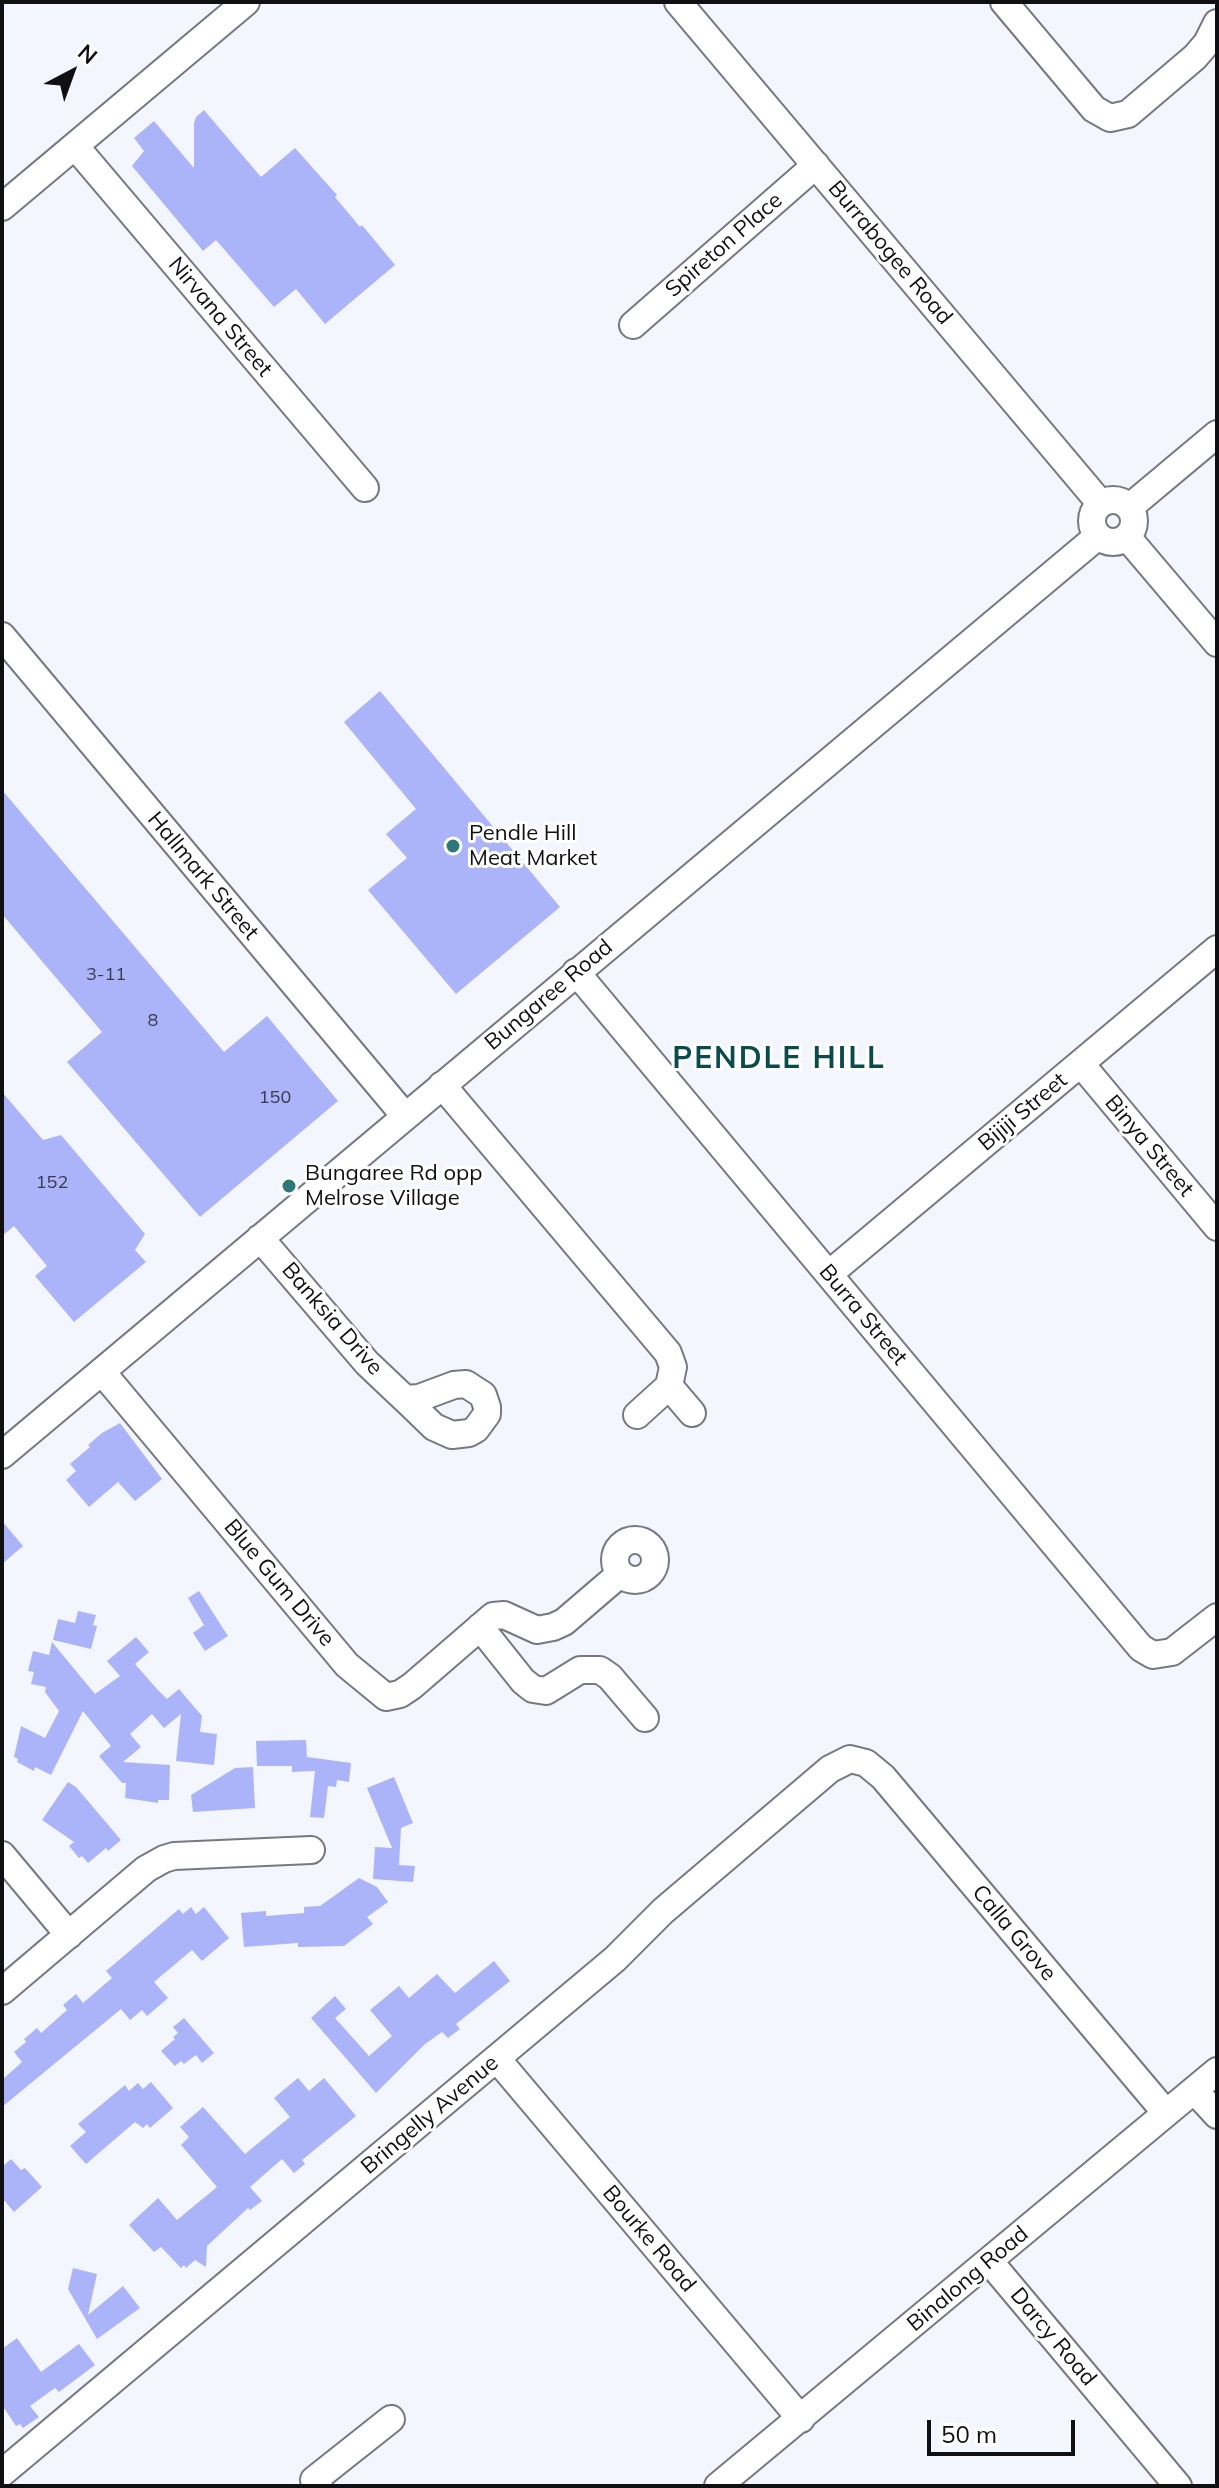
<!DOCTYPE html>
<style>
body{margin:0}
#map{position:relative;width:1219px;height:2488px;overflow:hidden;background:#f4f6ff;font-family:Mulish,sans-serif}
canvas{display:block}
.frame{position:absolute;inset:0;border:4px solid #101013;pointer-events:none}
.north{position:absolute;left:32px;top:32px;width:80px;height:80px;-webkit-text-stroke:6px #fff;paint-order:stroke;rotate:41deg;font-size:22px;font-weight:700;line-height:32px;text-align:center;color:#101013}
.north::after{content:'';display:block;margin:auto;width:28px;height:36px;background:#101013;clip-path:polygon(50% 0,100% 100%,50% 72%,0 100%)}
.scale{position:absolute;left:927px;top:2420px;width:148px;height:36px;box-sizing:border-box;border:4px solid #101013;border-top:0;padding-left:10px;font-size:24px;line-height:28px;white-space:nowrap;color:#101013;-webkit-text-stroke:6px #fff;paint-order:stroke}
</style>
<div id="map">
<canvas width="1219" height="2488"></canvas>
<div class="frame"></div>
<div class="north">N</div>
<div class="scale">50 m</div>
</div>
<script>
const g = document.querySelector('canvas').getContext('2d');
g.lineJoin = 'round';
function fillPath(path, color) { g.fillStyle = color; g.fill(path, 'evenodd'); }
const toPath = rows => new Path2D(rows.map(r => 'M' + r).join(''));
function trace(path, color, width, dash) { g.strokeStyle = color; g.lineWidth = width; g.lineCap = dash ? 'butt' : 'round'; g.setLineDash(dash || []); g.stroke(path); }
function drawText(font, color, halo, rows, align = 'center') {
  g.font = font + ' Mulish,sans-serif'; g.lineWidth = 6; g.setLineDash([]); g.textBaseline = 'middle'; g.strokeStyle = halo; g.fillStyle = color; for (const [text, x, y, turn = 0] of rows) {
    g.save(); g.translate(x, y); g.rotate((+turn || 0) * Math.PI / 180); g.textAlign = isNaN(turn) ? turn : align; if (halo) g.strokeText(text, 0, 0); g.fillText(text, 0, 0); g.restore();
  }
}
fillPath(toPath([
 [204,110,261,177,295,148,337,195,335,197,360,227,362,225,395,265,325,324,296,289,274,307,216,240,203,251,132,166,144,151,134,138,154,121,194,168,194,123,196,117],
 [380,691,560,907,456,994,368,890,407,858,386,834,416,809,344,722],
 [2,790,224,1052,267,1016,338,1101,200,1217,67,1062,102,1032,2,914],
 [2,1092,43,1140,61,1135,145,1234,135,1250,146,1262,74,1322,35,1276,47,1266,14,1226,2,1236],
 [120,1423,162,1479,135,1501,118,1482,89,1507,66,1480,76,1471,70,1464,90,1447,88,1445,102,1433],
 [2,1521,23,1546,2,1564],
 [199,1591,228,1636,205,1651,193,1633,204,1625,188,1598],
 [78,1611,96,1615,93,1625,97,1626,91,1649,53,1640,58,1619,75,1623],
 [136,1637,149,1652,135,1664,157,1689,167,1699,179,1689,202,1716,200,1732,217,1734,214,1765,176,1761,181,1714,164,1728,152,1714,130,1734,141,1747,123,1762,170,1765,169,1800,158,1800,158,1803,125,1798,126,1783,122,1783,99,1756,111,1746,83,1711,51,1775,35,1767,34,1771,17,1762,18,1759,14,1757,21,1726,45,1738,59,1711,45,1692,46,1687,31,1684,34,1672,28,1671,33,1651,49,1655,52,1642,95,1694,120,1676,107,1661],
 [306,1740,307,1757,351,1763,349,1782,337,1780,336,1787,328,1786,324,1818,310,1817,315,1771,292,1772,292,1766,257,1766,256,1741],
 [253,1767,255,1808,193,1812,191,1795,235,1768],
 [394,1777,413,1823,401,1828,399,1865,415,1866,413,1882,373,1879,375,1847,392,1848,367,1788],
 [68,1782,76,1787,121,1840,108,1851,106,1848,88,1863,82,1856,79,1858,69,1846,74,1842,42,1820],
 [359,1878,377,1887,388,1902,367,1917,373,1924,344,1946,298,1947,298,1943,244,1947,241,1913,266,1911,266,1916,304,1913,304,1907,320,1906],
 [191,1907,196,1914,204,1907,229,1938,202,1961,192,1950,154,1982,168,1998,147,2016,142,2010,130,2020,121,2009,2,2107,2,2080,22,2062,14,2052,26,2042,24,2039,37,2028,41,2033,67,2010,63,2005,76,1994,83,2003,112,1978,106,1971,179,1909,183,1914],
 [494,1961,510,1981,456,2024,460,2029,448,2038,442,2032,425,2044,376,2093,311,2018,335,1996,346,2009,335,2018,369,2056,392,2036,370,2010,399,1986,409,1998,437,1974,455,1993],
 [184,2018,214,2053,202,2063,196,2055,184,2064,181,2061,175,2066,161,2051,175,2039,173,2037,178,2033,173,2027],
 [298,2078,309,2091,324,2078,356,2116,302,2160,305,2164,294,2173,282,2159,250,2187,262,2201,250,2210,248,2208,207,2246,206,2267,195,2260,186,2268,184,2265,181,2268,161,2247,154,2252,129,2225,158,2198,177,2220,217,2187,181,2145,189,2137,180,2127,203,2107,245,2154,290,2117,274,2098],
 [151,2082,173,2108,150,2128,147,2124,143,2128,135,2122,86,2164,70,2146,86,2132,78,2124,125,2085,129,2091,138,2083,143,2089],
 [11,2159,21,2170,25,2168,42,2187,14,2212,2,2198,2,2167],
 [73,2268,97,2274,88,2315,123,2286,140,2308,97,2339,68,2289],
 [17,2338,41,2372,79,2344,95,2365,59,2392,55,2388,30,2406,39,2417,23,2428,20,2424,16,2426,2,2405,2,2349]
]), '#abb4f8');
const minor = toPath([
 [678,2,1101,504],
 [1004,2,1094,109,1110,118,1128,114,1195,57,1207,43,1217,23],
 [75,146,365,488],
 [2,207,246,2],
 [633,325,816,165],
 '1092 521a21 21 0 1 1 42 0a21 21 0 1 1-42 0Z',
 [1131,506,1217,434],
 [1127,537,1217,643],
 [2,636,405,1116],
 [576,972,1141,1648,1153,1655,1172,1652,1217,1617],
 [1081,1064,1217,1227],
 [442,1085,668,1353,673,1367,669,1386,637,1415],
 [260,1238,367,1363,405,1399,419,1398,454,1385,466,1384,483,1395,487,1407,487,1414,476,1429,469,1433,452,1435,434,1427,405,1399],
 [829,1274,1217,949],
 [102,1372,347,1665,386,1697,400,1694,412,1686,493,1616,504,1615,537,1630,553,1627,564,1622,620,1574],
 [669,1386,692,1413],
 [2,1455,1098,536],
 '615 1560a20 20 0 1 1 40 0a20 20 0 1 1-40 0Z',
 [480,1627,523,1681,533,1689,546,1691,580,1670,600,1670,610,1677,645,1718],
 [2,1855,69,1935],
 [2,1991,146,1869,164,1859,174,1856,311,1850],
 [497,2059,801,2419],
 [1194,2090,1217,2115],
 [990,2262,1178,2486],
 [2,2473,615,1959,663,1911,830,1769,850,1759,866,1763,883,1777,1166,2113],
 [319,2486,314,2480,391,2419],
 [718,2486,1217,2071]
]);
trace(minor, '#777980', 30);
trace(minor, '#fff', 26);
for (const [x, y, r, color] of [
 [453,846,8,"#2e7878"],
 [289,1186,8,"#2e7878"]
]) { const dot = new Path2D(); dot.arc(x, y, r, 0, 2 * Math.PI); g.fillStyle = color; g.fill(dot); trace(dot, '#fff', 3); }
drawText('18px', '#37394c', null, [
 ["3-11",106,975],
 ["8",153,1021],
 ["150",275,1098],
 ["152",52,1183]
]);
drawText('22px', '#101013', '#fff', [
 ["Spireton Place",724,245,-41],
 ["Burrabogee Road",890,253,50],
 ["Nirvana Street",220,317,50],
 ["Hallmark Street",203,876,50],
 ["Bungaree Road",549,995,-40],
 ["Bijiji Street",1023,1112,-40],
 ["Binya Street",1149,1146,50],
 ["Burra Street",863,1315,50],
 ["Banksia Drive",332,1319,49],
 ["Blue Gum Drive",279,1583,50],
 ["Calla Grove",1014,1933,50],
 ["Bringelly Avenue",430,2115,-40],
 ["Bourke Road",649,2239,50],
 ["Binalong Road",968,2279,-40],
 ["Darcy Road",1053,2337,50]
]);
drawText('22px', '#101013', '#fff', [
 ["Pendle Hill",469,833],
 ["Meat Market",469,858],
 ["Bungaree Rd opp",305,1173],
 ["Melrose Village",305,1198]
], 'left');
g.letterSpacing = '2px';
drawText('bold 30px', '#0b4b4c', '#fff', [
 ["PENDLE HILL",779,1059]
]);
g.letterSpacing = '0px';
</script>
